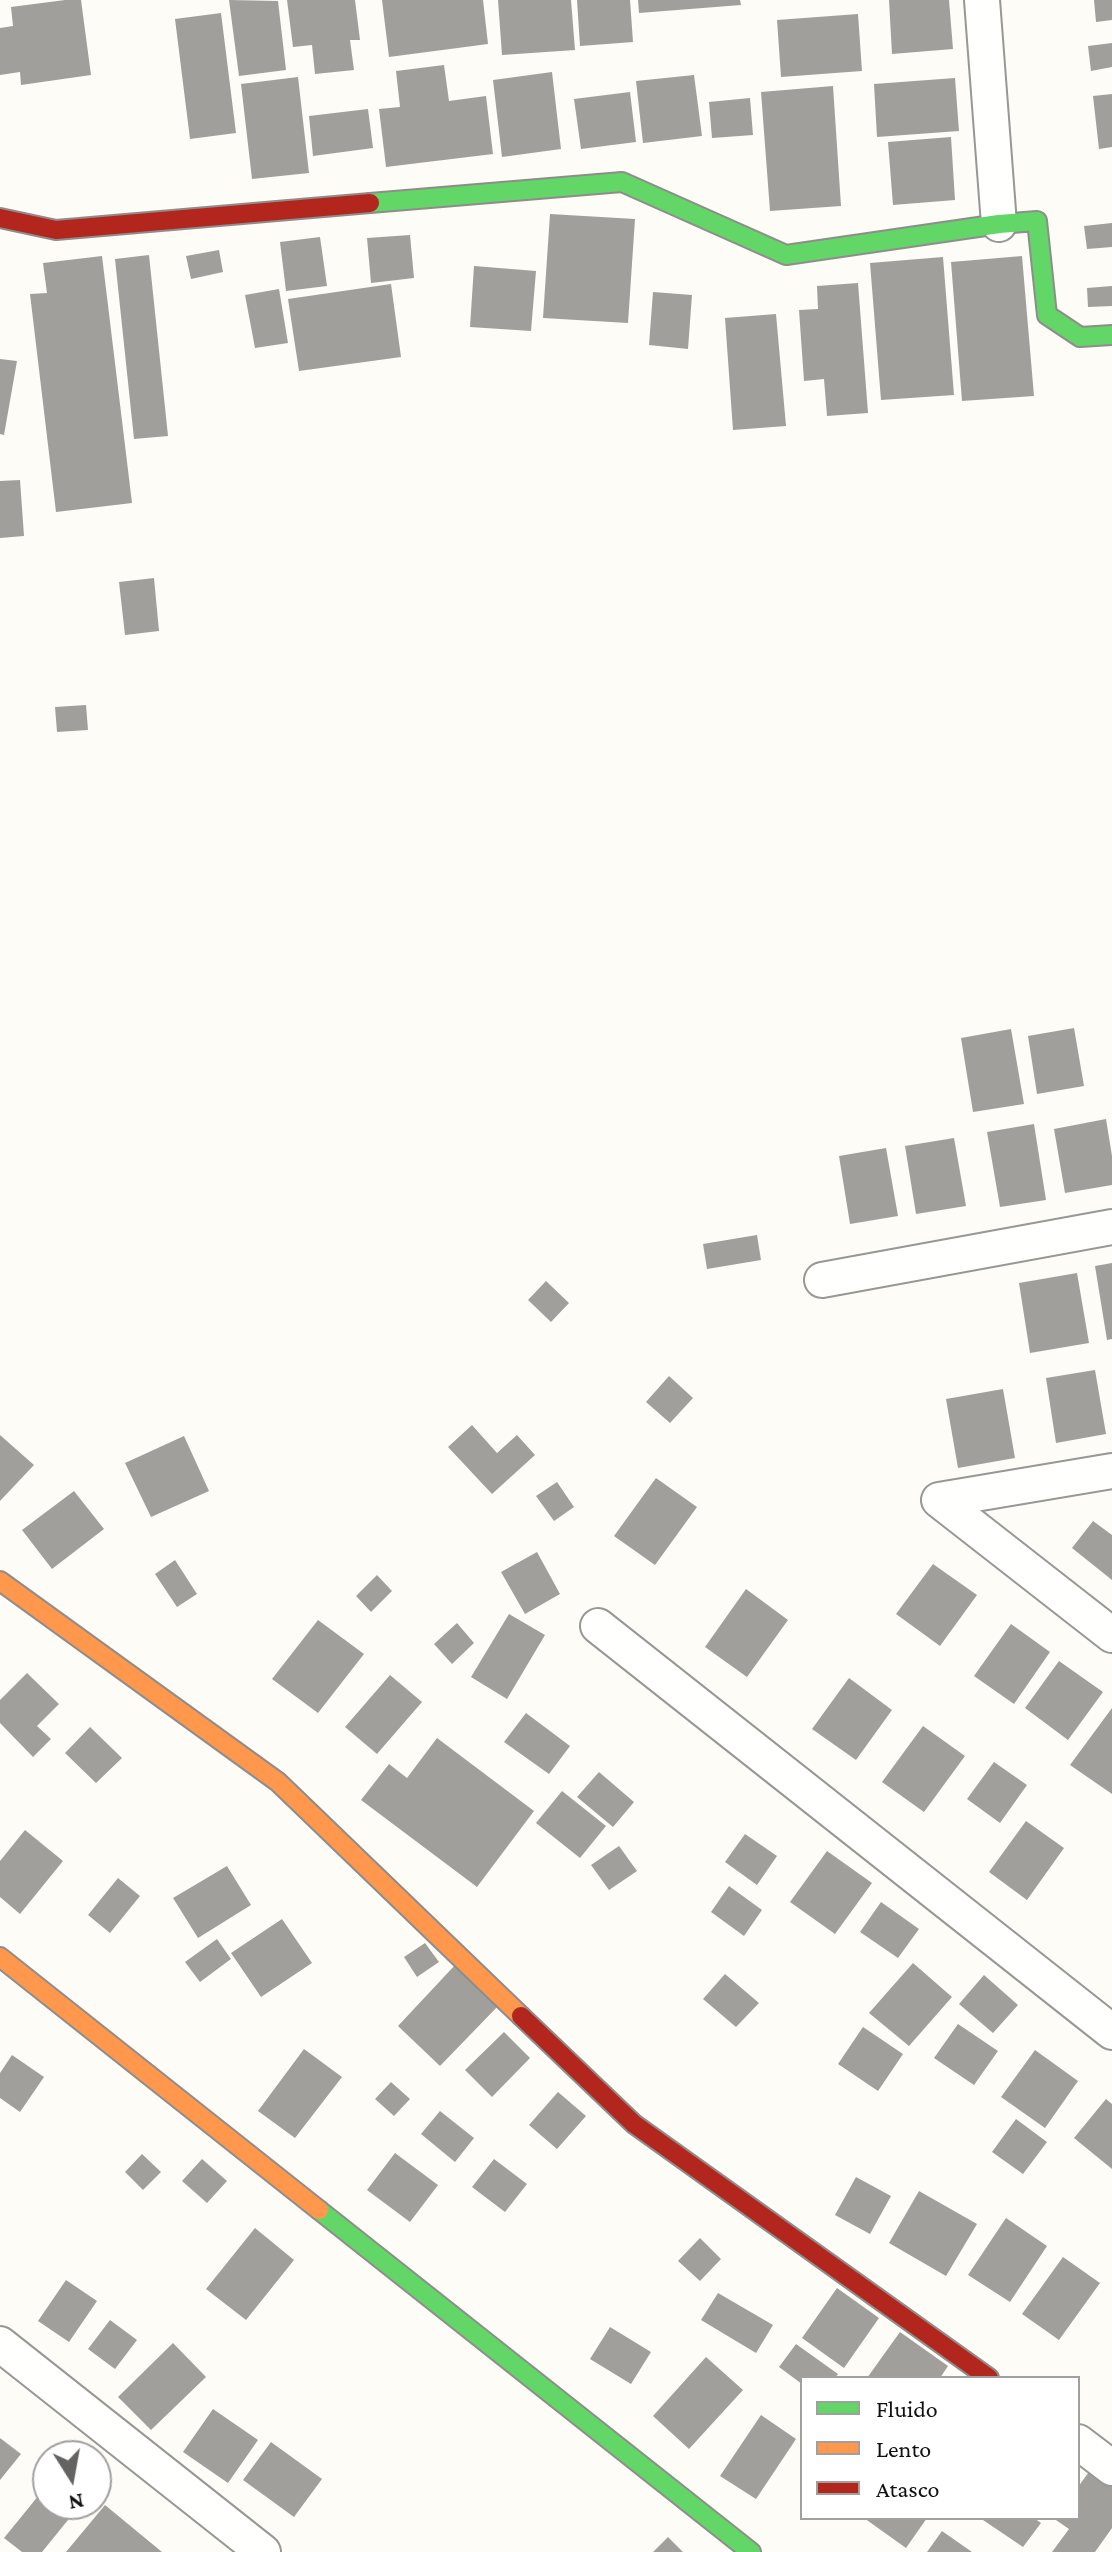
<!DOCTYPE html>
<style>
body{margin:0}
#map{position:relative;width:1112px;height:2552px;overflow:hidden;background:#fdfcf7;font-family:"Crimson Pro",serif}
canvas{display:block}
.legend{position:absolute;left:800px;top:2376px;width:280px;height:144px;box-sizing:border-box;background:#fff;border:2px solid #a0a0a0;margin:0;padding:10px 14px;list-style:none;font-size:24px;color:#111}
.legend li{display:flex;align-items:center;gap:16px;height:40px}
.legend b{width:40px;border:2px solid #a0a0a0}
.north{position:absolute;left:32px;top:2440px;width:80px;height:80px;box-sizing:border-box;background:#fff;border:2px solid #a0a0a0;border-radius:50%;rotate:169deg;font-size:22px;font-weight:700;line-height:32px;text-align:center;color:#111}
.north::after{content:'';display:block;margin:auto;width:28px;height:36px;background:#646362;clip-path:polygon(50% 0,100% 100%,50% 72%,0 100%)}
</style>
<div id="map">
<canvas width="1112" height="2552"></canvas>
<ul class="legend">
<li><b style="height:10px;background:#63d668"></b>Fluido</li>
<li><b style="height:10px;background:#ff974d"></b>Lento</li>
<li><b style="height:10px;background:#b3261e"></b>Atasco</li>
</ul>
<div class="north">N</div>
</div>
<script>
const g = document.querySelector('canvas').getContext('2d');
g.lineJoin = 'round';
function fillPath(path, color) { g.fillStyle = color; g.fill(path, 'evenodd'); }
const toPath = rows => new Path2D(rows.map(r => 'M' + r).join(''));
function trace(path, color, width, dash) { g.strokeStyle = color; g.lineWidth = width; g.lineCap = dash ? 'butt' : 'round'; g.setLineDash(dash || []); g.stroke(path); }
fillPath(toPath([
 [65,0,81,0,91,75,21,85,20,72,0,75,0,28,13,26,11,7],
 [229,0,278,1,286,70,239,76],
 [287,0,355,0,360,40,350,40,354,70,315,74,312,45,293,47],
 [382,0,483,0,488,44,389,57],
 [498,0,571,0,575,50,502,55],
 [577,0,630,0,633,42,580,46],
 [638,0,740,0,741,5,639,13],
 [889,0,949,0,953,49,892,54],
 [1094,0,1112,0,1112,20,1096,22],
 [221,13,236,133,190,139,175,19],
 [858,14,862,71,781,77,777,20],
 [1112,43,1112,67,1091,71,1088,46],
 [444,65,449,101,486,96,493,154,386,167,379,109,400,107,396,71],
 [552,72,561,149,502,157,493,80],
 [694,75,702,136,643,143,636,81],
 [298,77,309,173,252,179,241,84],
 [955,78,959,131,877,137,874,84],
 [833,86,841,206,770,211,761,92],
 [630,92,636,142,581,149,574,99],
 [1112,94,1112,147,1099,149,1093,96],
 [750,98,753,135,712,138,709,102],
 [368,109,373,148,313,156,309,116],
 [951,137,955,200,893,205,888,142],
 [550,214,635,219,628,323,543,318],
 [1112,223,1112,247,1087,249,1084,226],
 [410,235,414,278,371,283,367,238],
 [320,237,327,286,286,291,280,242],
 [219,250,223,272,191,279,186,256],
 [149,255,168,436,134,439,115,259],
 [102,256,132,503,56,512,30,294,47,293,43,263],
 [1022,256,1034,396,962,401,951,262],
 [943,257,954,395,881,400,870,263],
 [474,266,536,271,531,331,470,327],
 [858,283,868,413,827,416,824,379,804,381,799,310,818,309,817,286],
 [391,284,401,357,299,371,288,299],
 [1112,286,1112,306,1088,307,1087,288],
 [279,289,288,343,255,348,245,295],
 [653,292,692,295,688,349,649,345],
 [776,314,786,426,733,430,725,318],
 [0,359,17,361,4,435,0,434],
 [20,480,24,536,0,538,0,481],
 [154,578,159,631,125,635,119,582],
 [86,705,88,730,57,732,55,707],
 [1074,1028,1084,1086,1037,1094,1028,1036],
 [1011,1029,1024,1104,973,1112,961,1038],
 [1106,1119,1112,1156,1112,1185,1065,1193,1054,1129],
 [1034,1124,1046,1200,1000,1207,987,1132],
 [954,1138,966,1206,916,1214,905,1146],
 [886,1148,898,1216,850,1224,839,1156],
 [757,1235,761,1260,707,1269,703,1244],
 [1112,1263,1112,1339,1107,1340,1095,1266],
 [1077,1273,1089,1343,1030,1353,1019,1283],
 [546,1281,569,1303,551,1322,528,1300],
 [1095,1370,1106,1434,1056,1443,1046,1378],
 [669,1376,693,1398,670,1423,646,1402],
 [1003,1389,1015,1458,958,1468,946,1399],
 [472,1425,497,1453,517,1435,535,1455,492,1494,448,1447],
 [0,1435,34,1465,0,1501],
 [184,1436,209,1491,151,1517,125,1463],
 [656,1478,697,1507,655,1565,614,1536],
 [557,1482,574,1507,554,1521,536,1496],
 [74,1491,104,1529,52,1569,22,1530],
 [1093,1521,1112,1535,1112,1580,1072,1548],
 [537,1552,560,1594,525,1614,501,1572],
 [175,1560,197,1594,177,1607,155,1574],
 [933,1564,977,1595,940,1646,896,1614],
 [377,1575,392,1591,371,1612,356,1596],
 [746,1589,788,1620,747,1677,705,1647],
 [509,1614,545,1635,507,1699,471,1677],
 [318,1620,364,1654,318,1713,272,1679],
 [457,1623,474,1643,452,1664,434,1644],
 [1011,1624,1050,1652,1014,1704,974,1676],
 [1059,1661,1103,1692,1068,1740,1025,1708],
 [27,1673,59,1704,37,1726,51,1739,33,1757,0,1723,0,1700],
 [390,1675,422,1702,377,1754,345,1727],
 [849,1678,892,1710,856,1760,812,1729],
 [1112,1708,1112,1794,1070,1765],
 [526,1713,570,1746,549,1774,504,1742],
 [923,1726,965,1756,924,1812,882,1782],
 [90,1727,122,1758,96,1783,65,1753],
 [437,1738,534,1811,477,1887,361,1800,389,1764,407,1778],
 [994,1762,1027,1785,1000,1823,967,1799],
 [599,1772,634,1802,613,1827,577,1797],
 [562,1791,606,1826,580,1858,536,1823],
 [1026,1821,1064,1848,1027,1900,989,1872],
 [25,1830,63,1861,20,1914,0,1897,0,1861],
 [745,1834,777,1856,757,1885,725,1862],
 [619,1846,637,1871,609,1890,591,1865],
 [827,1851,872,1883,835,1934,790,1902],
 [227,1866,251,1905,198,1938,173,1898],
 [118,1878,140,1896,110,1933,88,1915],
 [729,1886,762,1910,744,1936,711,1912],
 [881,1902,919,1929,898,1958,860,1932],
 [282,1919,312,1963,261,1997,231,1953],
 [217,1939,231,1959,200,1982,185,1962],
 [425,1943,439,1962,417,1977,404,1957],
 [913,1963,952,1997,909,2046,869,2013],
 [456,1964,499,2005,440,2066,398,2026],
 [725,1974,759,2003,736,2027,703,1999],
 [984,1975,1018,2005,993,2033,959,2004],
 [958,2024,998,2051,974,2085,934,2058],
 [863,2027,903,2054,878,2091,838,2064],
 [504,2032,530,2058,492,2097,465,2070],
 [304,2049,342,2077,295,2138,258,2111],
 [1035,2050,1078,2081,1045,2128,1001,2097],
 [12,2055,44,2077,20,2112,0,2098,0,2073],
 [391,2082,410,2099,394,2116,375,2099],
 [558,2092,586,2116,557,2149,529,2125],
 [1106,2099,1112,2104,1112,2169,1074,2138],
 [440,2111,474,2138,455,2162,421,2134],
 [1016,2119,1047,2142,1023,2174,992,2152],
 [395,2153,438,2185,410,2222,367,2190],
 [142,2154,161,2172,143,2190,125,2172],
 [202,2159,227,2181,207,2203,182,2181],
 [494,2159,527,2184,505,2212,472,2187],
 [856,2177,891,2196,870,2234,835,2215],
 [919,2191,977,2224,946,2276,889,2243],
 [1006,2218,1047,2246,1010,2302,968,2275],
 [255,2228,294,2260,246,2320,206,2289],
 [700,2238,721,2259,700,2281,678,2261],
 [1063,2257,1100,2283,1059,2340,1022,2314],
 [66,2280,97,2301,69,2342,38,2321],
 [837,2288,879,2318,844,2368,802,2338],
 [718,2293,773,2325,756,2353,701,2320],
 [110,2320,137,2340,115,2369,88,2349],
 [610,2327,651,2352,631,2384,590,2359],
 [900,2332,948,2366,940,2378,867,2378],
 [173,2343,206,2377,151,2430,118,2397],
 [796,2344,838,2374,835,2378,802,2378,802,2384,779,2367],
 [706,2357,743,2390,689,2449,653,2416],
 [213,2409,258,2440,228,2483,183,2452],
 [761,2415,796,2439,756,2499,720,2476],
 [0,2438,21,2454,0,2480],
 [271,2442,322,2479,294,2517,243,2480],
 [1091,2469,1112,2484,1112,2528,1095,2552,1052,2552,1069,2529,1053,2518,1078,2518,1078,2487],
 [48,2484,48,2504,81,2504,42,2552,22,2552,4,2538],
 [105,2505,162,2552,66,2552],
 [864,2518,927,2518,906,2548],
 [985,2518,1034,2518,1041,2523,1023,2547,983,2520],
 [942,2531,972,2552,927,2552],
 [668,2537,683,2552,653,2552]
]), '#a19f9c');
const street = toPath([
 [982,0,999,224],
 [822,1280,1112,1227],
 [939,1500,1112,1635],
 [939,1500,1112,1471],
 [598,1626,1112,2032],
 [0,2344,263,2552],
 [1078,2442,1112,2468]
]);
const fast = toPath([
 [370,203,622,182,786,255,999,224,1037,221,1047,315,1080,337,1112,335],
 [319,2210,751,2552]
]);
const slow = toPath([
 [0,1581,278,1782,521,2016],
 [0,1957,319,2210]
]);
const jam = toPath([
 [0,218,56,230,370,203],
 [521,2016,634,2124,989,2378]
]);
trace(street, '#979795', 38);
trace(fast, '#8e8d8b', 22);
trace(slow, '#8e8d8b', 22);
trace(jam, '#8e8d8b', 22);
trace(street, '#fffffe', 34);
trace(fast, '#63d668', 18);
trace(slow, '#ff974d', 18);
trace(jam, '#b3261e', 18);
</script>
